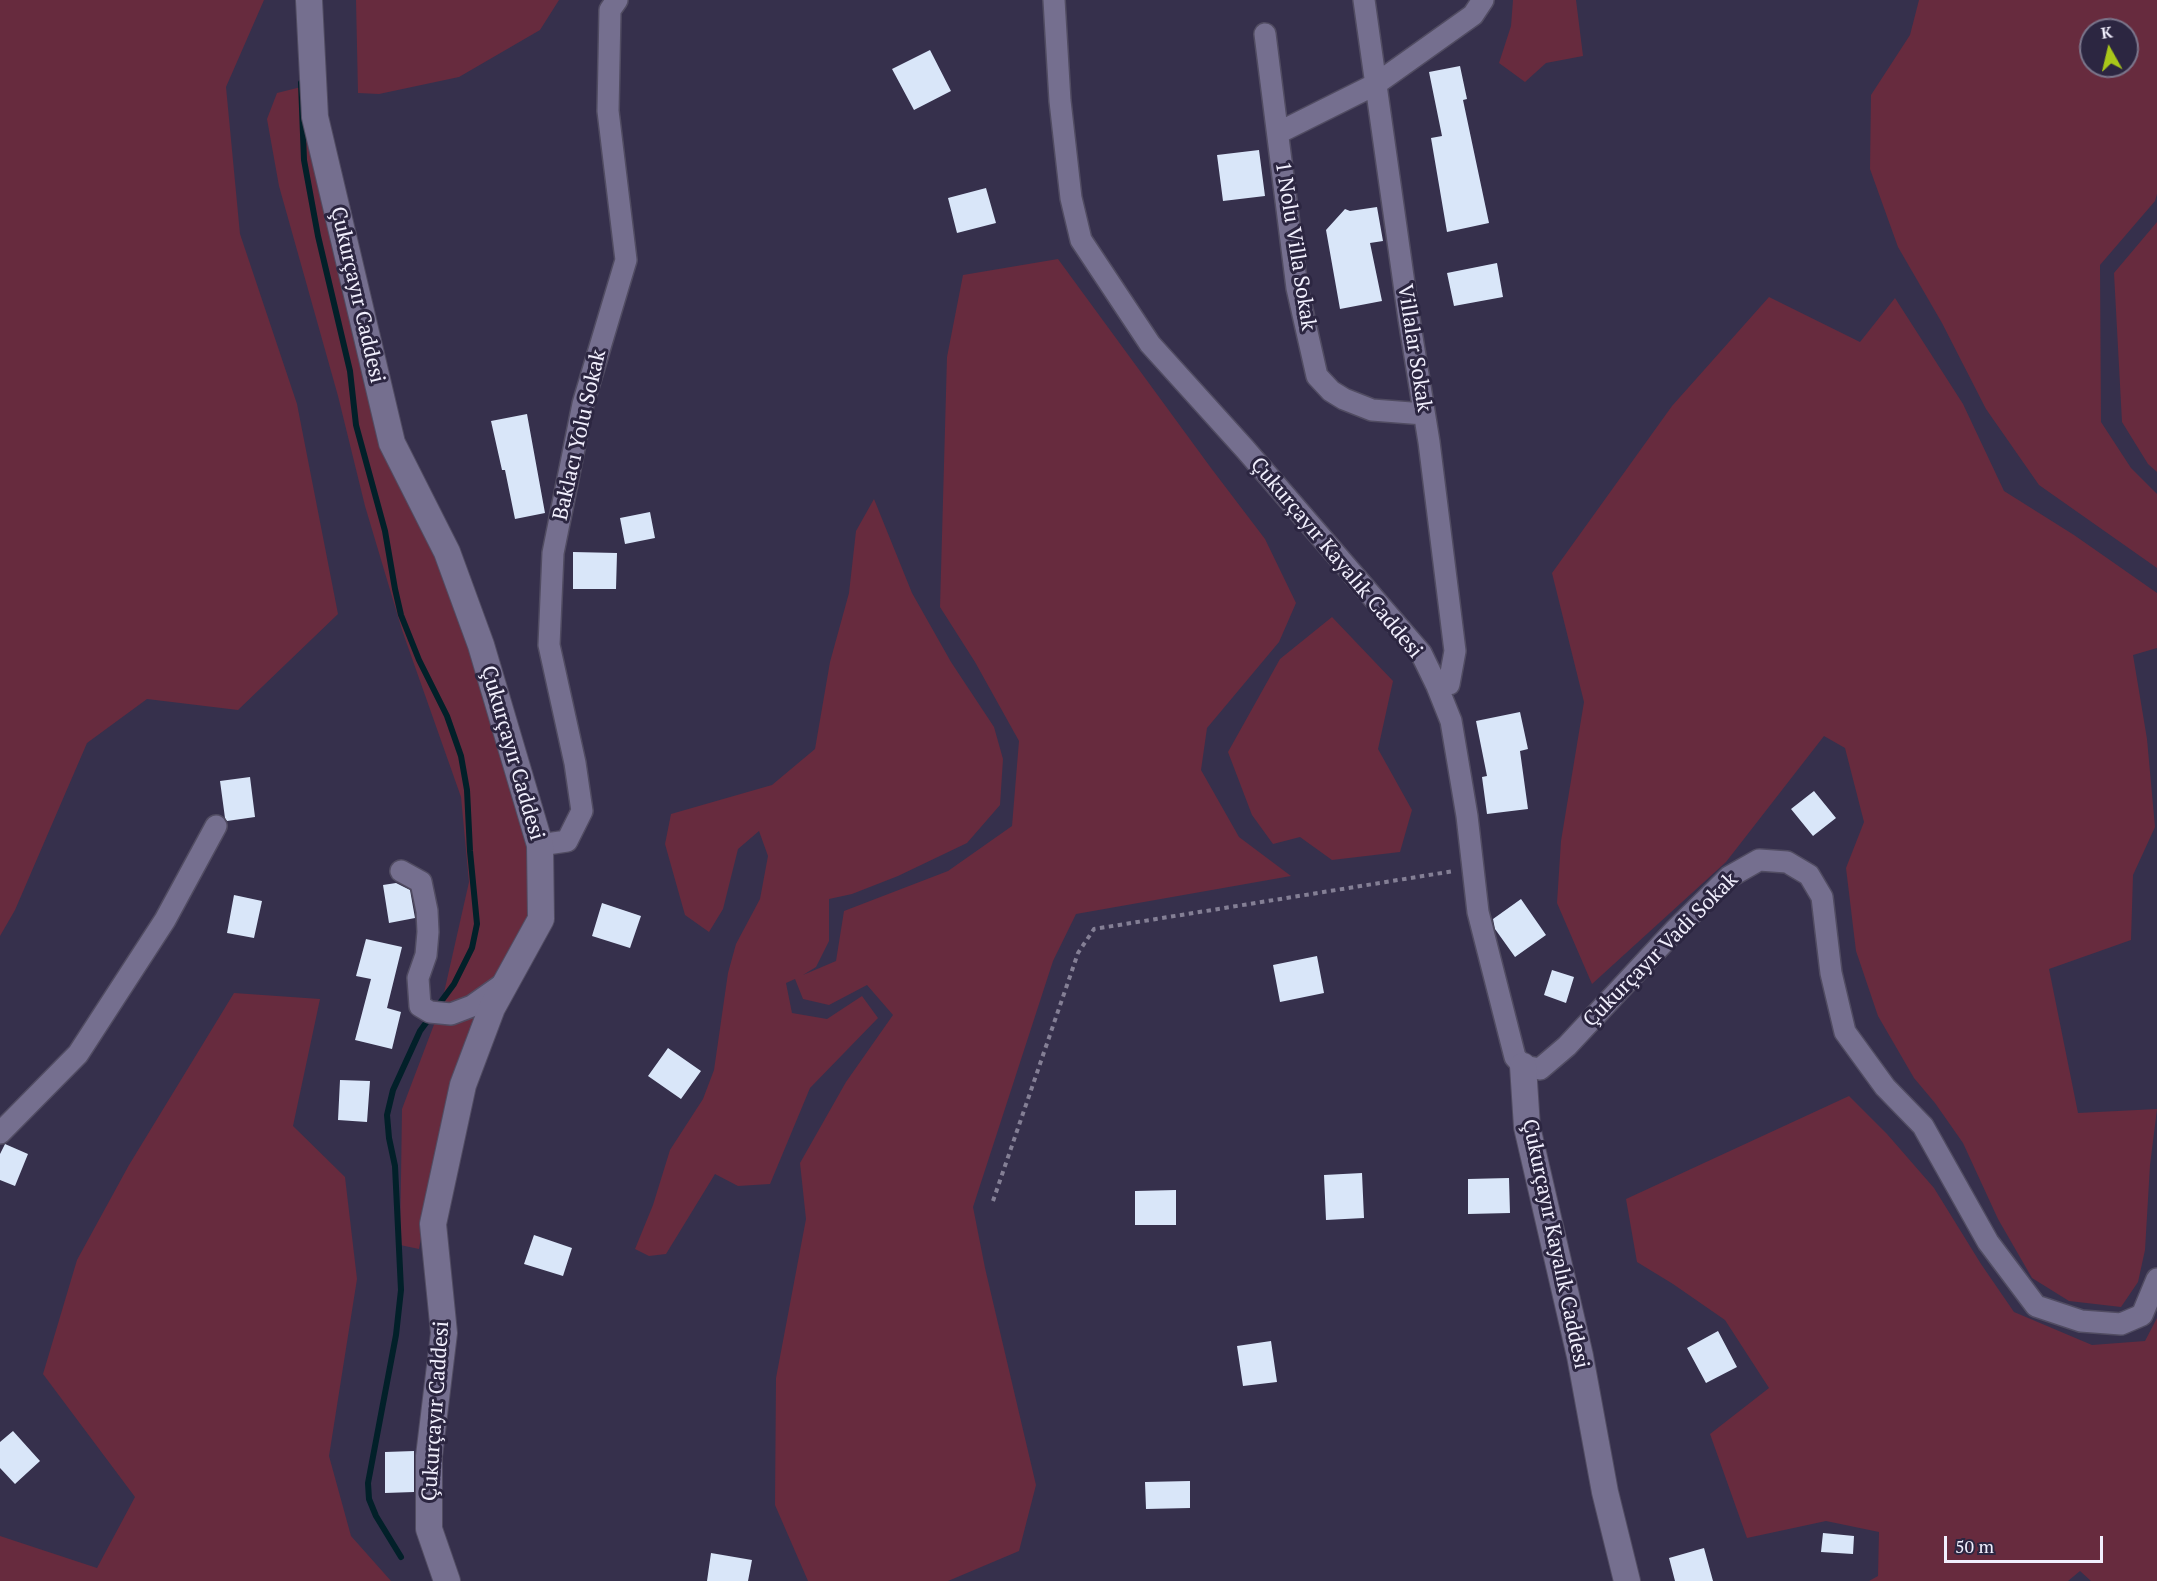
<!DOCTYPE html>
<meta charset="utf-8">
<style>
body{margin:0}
#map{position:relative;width:2157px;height:1581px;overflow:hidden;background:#36304c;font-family:"PT Serif",serif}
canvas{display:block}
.north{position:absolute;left:2079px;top:18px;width:60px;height:60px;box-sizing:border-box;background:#2c2641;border:2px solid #7b768c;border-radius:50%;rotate:352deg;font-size:16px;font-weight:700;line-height:24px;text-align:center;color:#f1effd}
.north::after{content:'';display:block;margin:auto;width:21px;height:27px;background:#a9c71a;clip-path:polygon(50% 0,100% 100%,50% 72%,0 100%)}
.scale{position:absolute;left:1944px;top:1536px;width:159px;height:27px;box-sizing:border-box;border:3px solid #f1effd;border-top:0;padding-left:8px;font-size:18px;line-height:21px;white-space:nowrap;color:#f1effd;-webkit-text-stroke:4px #2c2641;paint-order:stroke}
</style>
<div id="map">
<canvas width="2157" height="1581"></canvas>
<div class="north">K</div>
<div class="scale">50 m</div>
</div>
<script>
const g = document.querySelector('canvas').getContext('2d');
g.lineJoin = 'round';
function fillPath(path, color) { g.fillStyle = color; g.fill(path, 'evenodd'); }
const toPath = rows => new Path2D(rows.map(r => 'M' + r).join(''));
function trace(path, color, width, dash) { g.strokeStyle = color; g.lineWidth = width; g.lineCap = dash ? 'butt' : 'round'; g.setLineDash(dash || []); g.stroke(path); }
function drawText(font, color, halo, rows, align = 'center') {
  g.font = font + ' "PT Serif",serif'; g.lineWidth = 6; g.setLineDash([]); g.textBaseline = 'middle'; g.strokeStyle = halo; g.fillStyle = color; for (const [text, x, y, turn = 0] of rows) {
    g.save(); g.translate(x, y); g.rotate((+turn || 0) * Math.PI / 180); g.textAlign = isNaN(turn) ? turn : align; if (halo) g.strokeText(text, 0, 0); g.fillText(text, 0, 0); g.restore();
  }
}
fillPath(toPath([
 [0,0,264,0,226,87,240,234,297,404,338,614,238,710,147,699,87,743,15,910,0,936],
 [356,0,559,0,540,30,459,77,379,94,358,93],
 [1513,0,1576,0,1583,56,1546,63,1525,82,1499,63,1511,26],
 [1919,0,2157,0,2157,194,2155,201,2100,265,2101,422,2131,468,2157,494,2157,568,2039,485,1986,409,1942,323,1898,247,1870,169,1871,95,1910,35],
 [2091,30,2127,30,2127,66,2091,66],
 [305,86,378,432,464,622,531,852,532,898,524,931,431,1181,419,1249,400,1245,402,1109,441,1006,469,882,461,797,402,630,365,506,338,396,279,186,267,119,277,93],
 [2157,222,2157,472,2148,464,2122,422,2114,273],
 [1058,259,1211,468,1265,539,1296,603,1279,642,1207,728,1201,770,1239,837,1291,876,1076,914,1053,961,973,1207,985,1268,1036,1485,1019,1551,948,1581,808,1581,775,1505,776,1378,806,1219,800,1163,846,1082,893,1015,867,985,829,1005,803,999,795,979,786,983,792,1013,827,1019,862,996,878,1018,810,1088,770,1184,738,1186,715,1174,666,1254,649,1256,635,1249,653,1205,670,1150,703,1099,714,1070,728,973,736,944,760,899,768,856,759,831,738,849,723,909,709,932,685,915,665,844,671,814,772,785,815,749,830,662,849,593,856,531,874,499,912,593,951,662,994,727,1003,759,1000,805,967,843,898,876,852,894,829,899,829,941,816,967,803,975,836,961,844,911,948,871,1012,826,1019,741,975,662,940,607,947,357,963,275],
 [1769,297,1860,342,1895,298,1963,404,2004,491,2074,535,2157,593,2157,648,2133,655,2147,739,2155,827,2133,875,2131,940,2049,969,2078,1113,2157,1109,2150,1165,2145,1250,2138,1282,2121,1307,2069,1301,2032,1278,1998,1219,1963,1143,1935,1103,1914,1078,1878,1016,1856,951,1846,868,1864,822,1845,748,1824,736,1726,862,1592,984,1557,903,1561,841,1584,702,1552,573,1672,406],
 [1332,617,1393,681,1378,749,1412,810,1400,852,1332,860,1300,837,1273,844,1252,815,1228,752,1280,659],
 [234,993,320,999,293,1126,345,1177,357,1279,329,1456,351,1536,391,1581,0,1581,0,1536,97,1568,135,1497,43,1374,77,1260,129,1165],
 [1849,1096,1887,1134,1934,1188,1981,1264,2014,1312,2092,1345,2145,1341,2157,1318,2157,1581,2091,1581,2080,1571,2068,1581,1869,1581,1878,1576,1879,1532,1826,1521,1747,1538,1710,1434,1769,1388,1725,1320,1673,1284,1637,1262,1626,1199]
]), '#672b3e');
trace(toPath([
 [301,83,304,160,318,236,350,371,356,425,385,531,395,589,401,615,419,660,447,716,461,756,467,790,470,851,477,924,472,948,454,984,437,1007],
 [401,1557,376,1516,369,1499,368,1483,396,1335,401,1290,395,1166,389,1138,387,1115,393,1090,420,1031,431,1016]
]), '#022029', 6);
fillPath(toPath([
 [930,50,951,91,914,110,892,69],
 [1460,66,1467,99,1463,100,1489,223,1447,232,1431,138,1442,136,1429,72],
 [1259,150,1265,196,1223,201,1217,155],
 [986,188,996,223,957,233,948,198],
 [1377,207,1383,241,1370,243,1382,301,1340,309,1326,230,1345,209,1350,211],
 [1497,263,1503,297,1454,306,1447,273],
 [527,414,545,513,515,519,505,470,502,470,491,421],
 [650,512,655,538,625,544,620,518],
 [573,552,617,553,616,589,573,589],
 [1520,712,1528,749,1520,751,1528,809,1487,814,1482,777,1487,776,1476,721],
 [250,777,255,817,227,821,225,818,220,781],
 [1814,791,1836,818,1813,836,1791,809],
 [396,883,410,890,415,918,389,923,383,885],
 [234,895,262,901,254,938,227,933],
 [1521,899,1546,935,1515,957,1495,929,1493,919],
 [602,903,641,916,630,948,592,936],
 [366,939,402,947,387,1008,401,1012,392,1049,355,1040,371,979,356,976],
 [1317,956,1324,993,1280,1002,1273,965],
 [1552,970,1574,977,1566,1003,1544,995],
 [668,1048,701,1071,681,1099,648,1076],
 [340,1080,370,1081,367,1122,338,1120],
 [5,1144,28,1154,15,1186,0,1180,0,1154],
 [1362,1173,1364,1218,1326,1220,1324,1175],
 [1509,1178,1510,1213,1468,1214,1468,1179],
 [1176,1190,1176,1225,1135,1225,1135,1191],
 [534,1235,572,1248,563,1276,524,1264],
 [1718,1331,1737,1367,1706,1383,1687,1348],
 [1271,1341,1277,1382,1243,1386,1237,1346],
 [13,1431,40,1461,15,1484,0,1468,0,1442],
 [414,1451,414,1492,385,1493,385,1452],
 [1190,1481,1190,1508,1146,1509,1145,1482],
 [1823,1533,1854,1536,1853,1554,1821,1552],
 [1704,1548,1713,1581,1675,1581,1669,1558],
 [711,1553,752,1560,748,1581,707,1581]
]), '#d9e6f9');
const minor = toPath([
 [1054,0,1060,101,1071,198,1081,240,1150,344,1245,449,1421,653,1437,686,1451,721,1467,816,1478,912,1515,1057,1523,1066,1540,1069,1567,1046,1676,929,1729,877,1759,860,1787,862,1809,875,1822,897,1831,973,1845,1032,1885,1087,1923,1126,1988,1242,2036,1306,2081,1321,2121,1324,2142,1315,2157,1279],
 [1364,0,1409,319,1429,442,1455,651,1449,684,1437,686],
 [1265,34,1297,288,1317,376,1331,391,1344,399,1372,410,1424,414],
 [1278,133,1376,84,1473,15,1483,0],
 [540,845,567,841,582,811,575,763,549,645,553,553,583,404,626,260,608,111,610,10,617,0],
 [401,871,421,882,427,911,428,932,426,955,418,978,420,1006,430,1012,451,1014,472,1006,506,982],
 [0,1133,78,1054,165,920,216,826]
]);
const tertiary = toPath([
 [309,0,315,117,392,443,447,552,481,645,540,845,541,919,492,1008,463,1085,433,1224,444,1333,429,1456,429,1529,447,1581],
 [1523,1066,1527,1127,1580,1356,1605,1492,1627,1581]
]);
trace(minor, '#514c62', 24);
trace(tertiary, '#514c62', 28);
trace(toPath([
 [993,1201,1078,953,1094,929,1454,871]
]), '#847f95', 4, [4.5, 4.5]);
trace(minor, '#756f8f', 21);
trace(tertiary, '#756f8f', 26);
drawText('21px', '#f1effd', '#2c2641', [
 ["1 Nolu Villa Sokak",1295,246,81],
 ["Çukurçayır Caddesi",357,295,77],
 ["Villalar Sokak",1414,348,81],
 ["Baklacı Yolu Sokak",580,435,-77],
 ["Çukurçayır Kayalık Caddesi",1336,558,50],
 ["Çukurçayır Caddesi",512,753,74],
 ["Çukurçayır Vadi Sokak",1661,950,-45],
 ["Çukurçayır Kayalık Caddesi",1555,1244,78],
 ["Çukurçayır Caddesi",436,1411,-86]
]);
</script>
